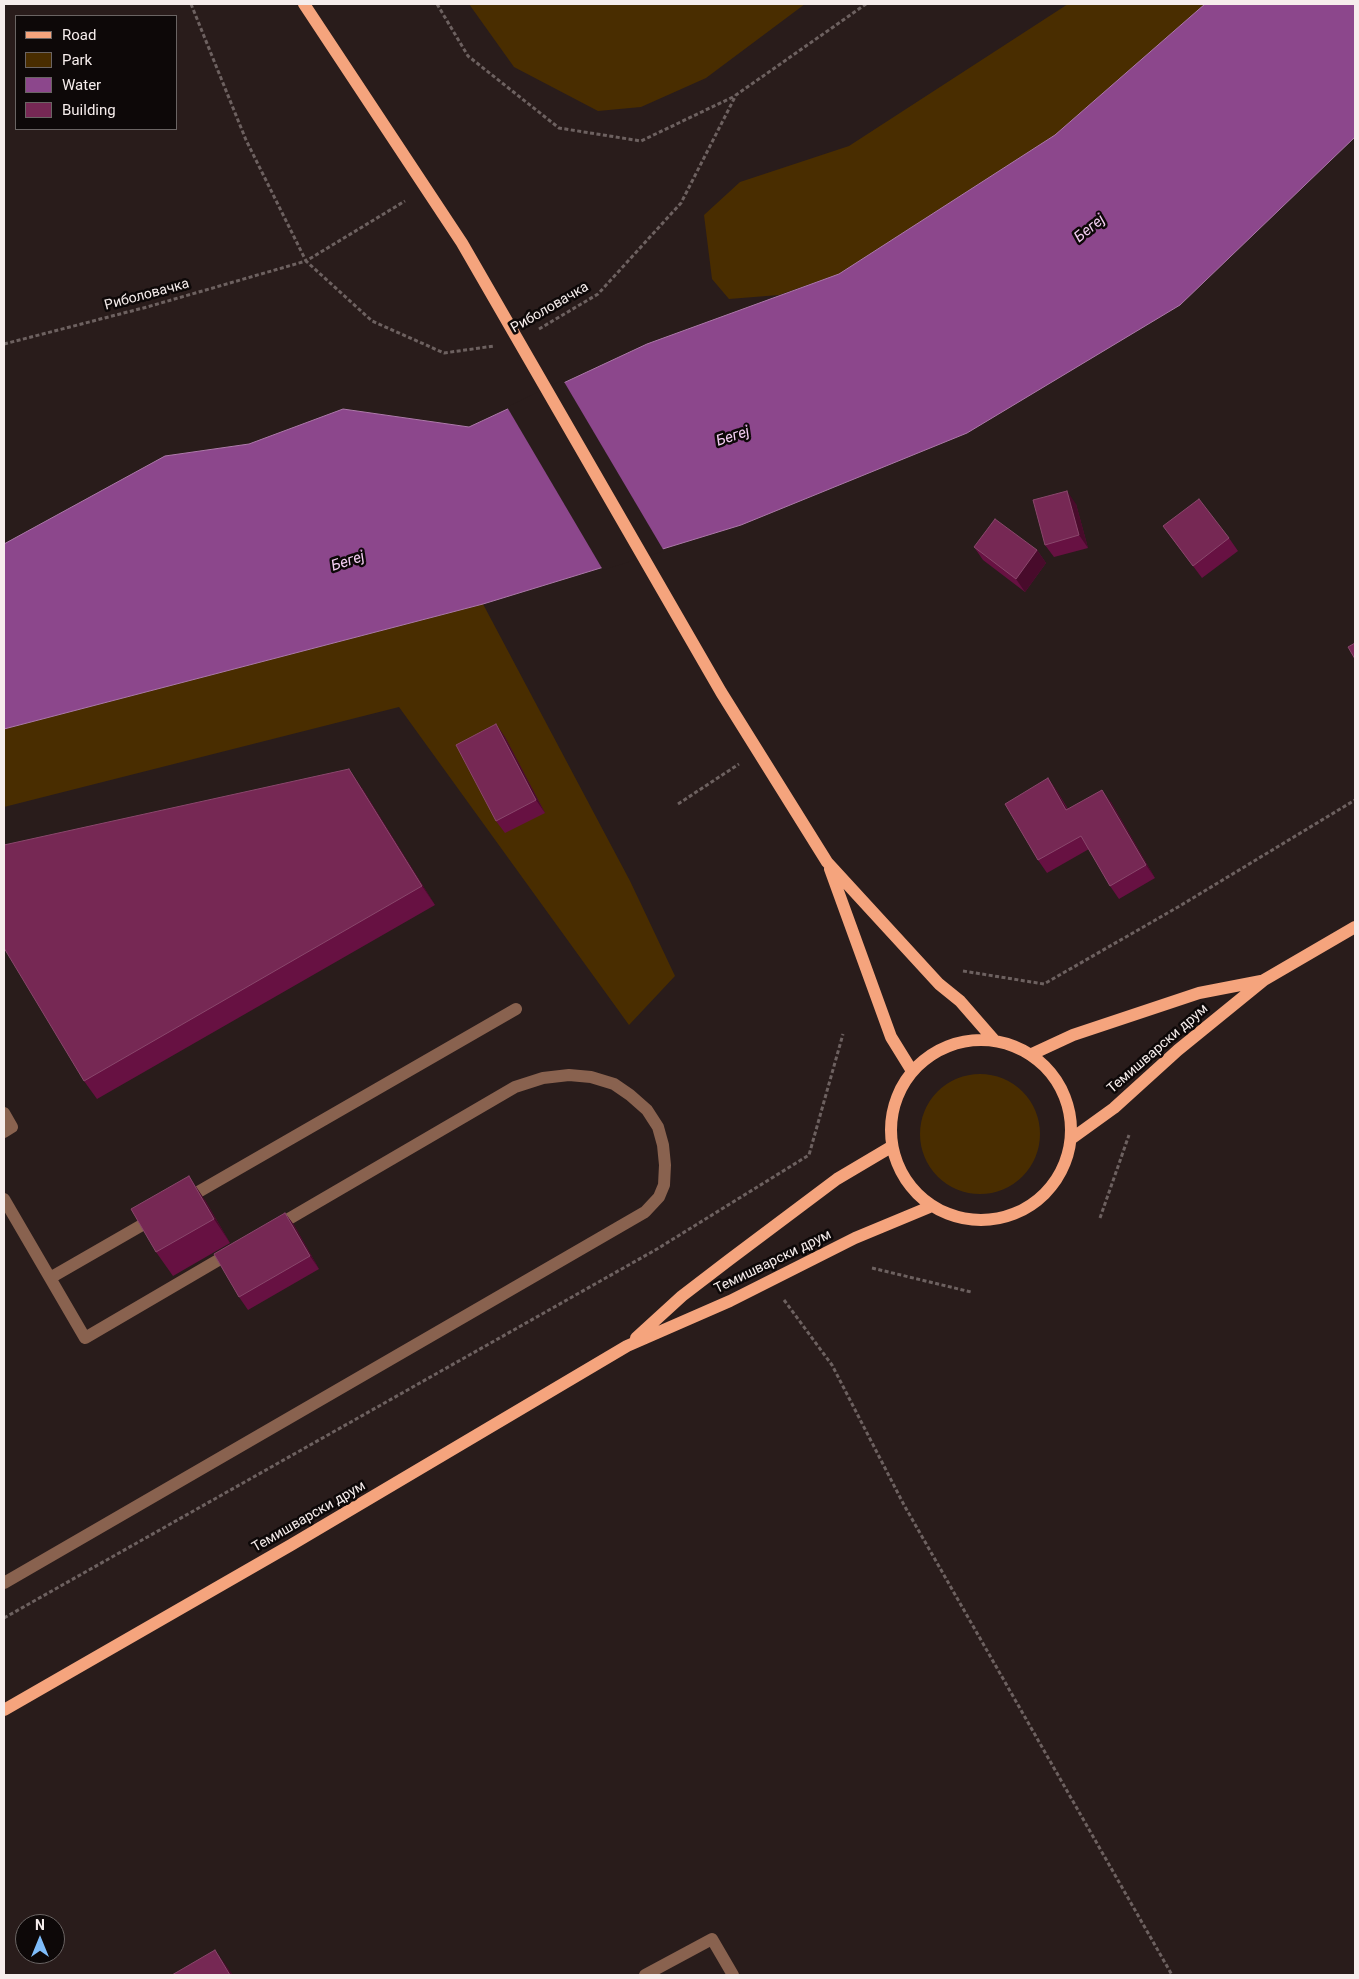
<!DOCTYPE html>
<meta charset="utf-8">
<style>
body{margin:0}
#map{position:relative;width:1359px;height:1979px;overflow:hidden;background:#291c1b;font-family:Roboto,sans-serif}
canvas{display:block}
.frame{position:absolute;inset:0;border:5px solid #f6edec;pointer-events:none}
.legend{position:absolute;left:15px;top:15px;width:162px;height:115px;box-sizing:border-box;background:#0d0808;border:1px solid #6a6463;margin:0;padding:6px 9px;list-style:none;font-size:15px;color:#f6edec}
.legend li{display:flex;align-items:center;gap:10px;height:25px}
.legend b{width:25px;border:1px solid #6a6463}
.north{position:absolute;left:15px;top:1914px;width:50px;height:50px;box-sizing:border-box;background:#0d0808;border:1px solid #6a6463;border-radius:50%;rotate:0deg;font-size:14px;font-weight:700;line-height:20px;text-align:center;color:#f6edec}
.north::after{content:'';display:block;margin:auto;width:18px;height:22px;background:#7fbdfa;clip-path:polygon(50% 0,100% 100%,50% 72%,0 100%)}
</style>
<div id="map">
<canvas width="1359" height="1979"></canvas>
<div class="frame"></div>
<ul class="legend">
<li><b style="height:6px;background:#f5a47d"></b>Road</li>
<li><b style="height:14px;background:#492d00"></b>Park</li>
<li><b style="height:14px;background:#8c478c"></b>Water</li>
<li><b style="height:14px;background:#762854"></b>Building</li>
</ul>
<div class="north">N</div>
</div>
<script>
const g = document.querySelector('canvas').getContext('2d');
g.lineJoin = 'round';
function fillPath(path, color) { g.fillStyle = color; g.fill(path, 'evenodd'); }
const toPath = rows => new Path2D(rows.map(r => 'M' + r).join(''));
function trace(path, color, width, dash) { g.strokeStyle = color; g.lineWidth = width; g.lineCap = dash ? 'butt' : 'round'; g.setLineDash(dash || []); g.stroke(path); }
function drawText(font, color, halo, rows, align = 'center') {
  g.font = font + ' Roboto,sans-serif'; g.lineWidth = 5; g.setLineDash([]); g.textBaseline = 'middle'; g.strokeStyle = halo; g.fillStyle = color; for (const [text, x, y, turn = 0] of rows) {
    g.save(); g.translate(x, y); g.rotate((+turn || 0) * Math.PI / 180); g.textAlign = isNaN(turn) ? turn : align; if (halo) g.strokeText(text, 0, 0); g.fillText(text, 0, 0); g.restore();
  }
}
fillPath(toPath([
 [469,4,805,4,706,78,641,107,598,111,514,67],
 [1068,4,1205,4,1055,135,839,274,779,295,729,299,712,279,704,215,740,182,849,146],
 [483,604,630,881,675,976,629,1025,399,707,4,807,4,729],
 '920 1134a60 60 0 1 1 120 0a60 60 0 1 1-120 0Z'
]), '#492d00');
const water = toPath([
 [1205,4,1355,4,1355,137,1180,305,967,433,741,525,483,604,4,729,4,544,165,456,249,444,343,409,469,427,647,344,839,274,1055,135,1205,4]
]);
fillPath(water, '#8c478c');
trace(water, '#ac79a9', 1);
fillPath(toPath([
 [563,380,664,551,603,570,507,407]
]), '#291c1b');
trace(toPath([
 [191,4,246,140,306,261,405,201],
 [437,4,468,56,559,128,641,141,735,96],
 [539,329,598,294,681,203,736,95,866,4],
 [4,344,147,307,306,261,372,321,444,353,494,346],
 [678,804,739,764],
 [963,971,1044,984,1178,907,1355,800],
 [1100,1218,1129,1135],
 [872,1268,971,1292],
 [784,1300,832,1365,904,1505,1172,1975],
 [4,1618,657,1249,809,1155,843,1034]
]), '#6d6160', 3, [4, 2.5]);
trace(toPath([
 [4,1113,12,1127,4,1132],
 [4,1199,85,1338,232,1252],
 [186,1199,516,1009],
 [50,1278,156,1217],
 [4,1583,645,1212,659,1197,664,1185,665,1165,663,1145,658,1127,647,1110,630,1095,614,1084,591,1077,569,1075,543,1078,515,1087,275,1227],
 [645,1975,712,1939,733,1975]
]), '#89624f', 12);
trace(toPath([
 [304,4,462,243,721,692,827,862,939,984,960,1001,994,1040],
 [830,869,891,1037,912,1071],
 '891 1130a90 90 0 1 1 180 0a90 90 0 1 1-180 0Z',
 [1032,1054,1073,1035,1199,993,1261,981],
 [1071,1139,1114,1108,1178,1050,1264,980,1355,927],
 [636,1338,682,1296,729,1260,837,1179,891,1147],
 [4,1710,291,1545,627,1346,730,1301,855,1238,932,1206]
]), '#f5a47d', 12);
fillPath(toPath([
 [1076,504,1088,548,1054,557,1045,545],
 [1163,526,1229,538,1238,551,1202,578],
 [974,547,1037,550,1046,563,1025,592,983,560],
 [505,737,545,813,505,833,496,821],
 [1048,778,1057,791,1068,809,1111,802,1155,878,1119,899,1110,886,1089,849,1047,873,1038,860],
 [362,788,435,905,97,1099,84,1081],
 [205,1200,230,1243,173,1276,156,1252],
 [285,1213,294,1225,319,1269,248,1310,239,1297]
]), '#671142');
fillPath(toPath([
 [1067,491,1076,504,1088,548,1079,535],
 [1037,550,1046,563,1025,592,1016,579],
 [496,724,505,737,545,813,536,800],
 [349,769,362,788,435,905,422,886],
 [1048,778,1057,791,1075,823,1066,810],
 [1102,790,1111,802,1155,878,1146,865],
 [189,1176,205,1200,230,1243,214,1219],
 [285,1213,294,1225,319,1269,310,1256],
 [215,1950,233,1975,230,1975]
]), '#480b2b');
const building = toPath([
 [1067,491,1079,535,1045,545,1033,500,1067,491],
 [1199,499,1229,538,1193,566,1163,526,1199,499],
 [995,519,1037,550,1016,579,974,547,995,519],
 [1355,643,1355,659,1348,647,1355,643],
 [496,724,536,800,496,821,456,745,496,724],
 [349,769,422,886,84,1081,4,948,4,845,349,769],
 [1048,778,1066,810,1102,790,1146,865,1110,886,1081,836,1038,860,1005,804,1048,778],
 [189,1176,214,1219,156,1252,131,1209,189,1176],
 [285,1213,310,1256,239,1297,214,1254,285,1213],
 [215,1950,230,1975,172,1975,215,1950]
]);
fillPath(building, '#762854');
trace(building, '#8a476c', 1);
drawText('14px', '#f6edec', '#0d0808', [
 ["Риболовачка",147,295,-15],
 ["Риболовачка",550,308,-30],
 ["Темишварски друм",1158,1049,-41],
 ["Темишварски друм",773,1262,-26],
 ["Темишварски друм",309,1517,-30]
]);
drawText('italic 15px', '#f4cef3', '#0d0808', [
 ["Бегеј",1090,229,-39],
 ["Бегеј",733,437,-18],
 ["Бегеј",348,562,-18]
]);
</script>
